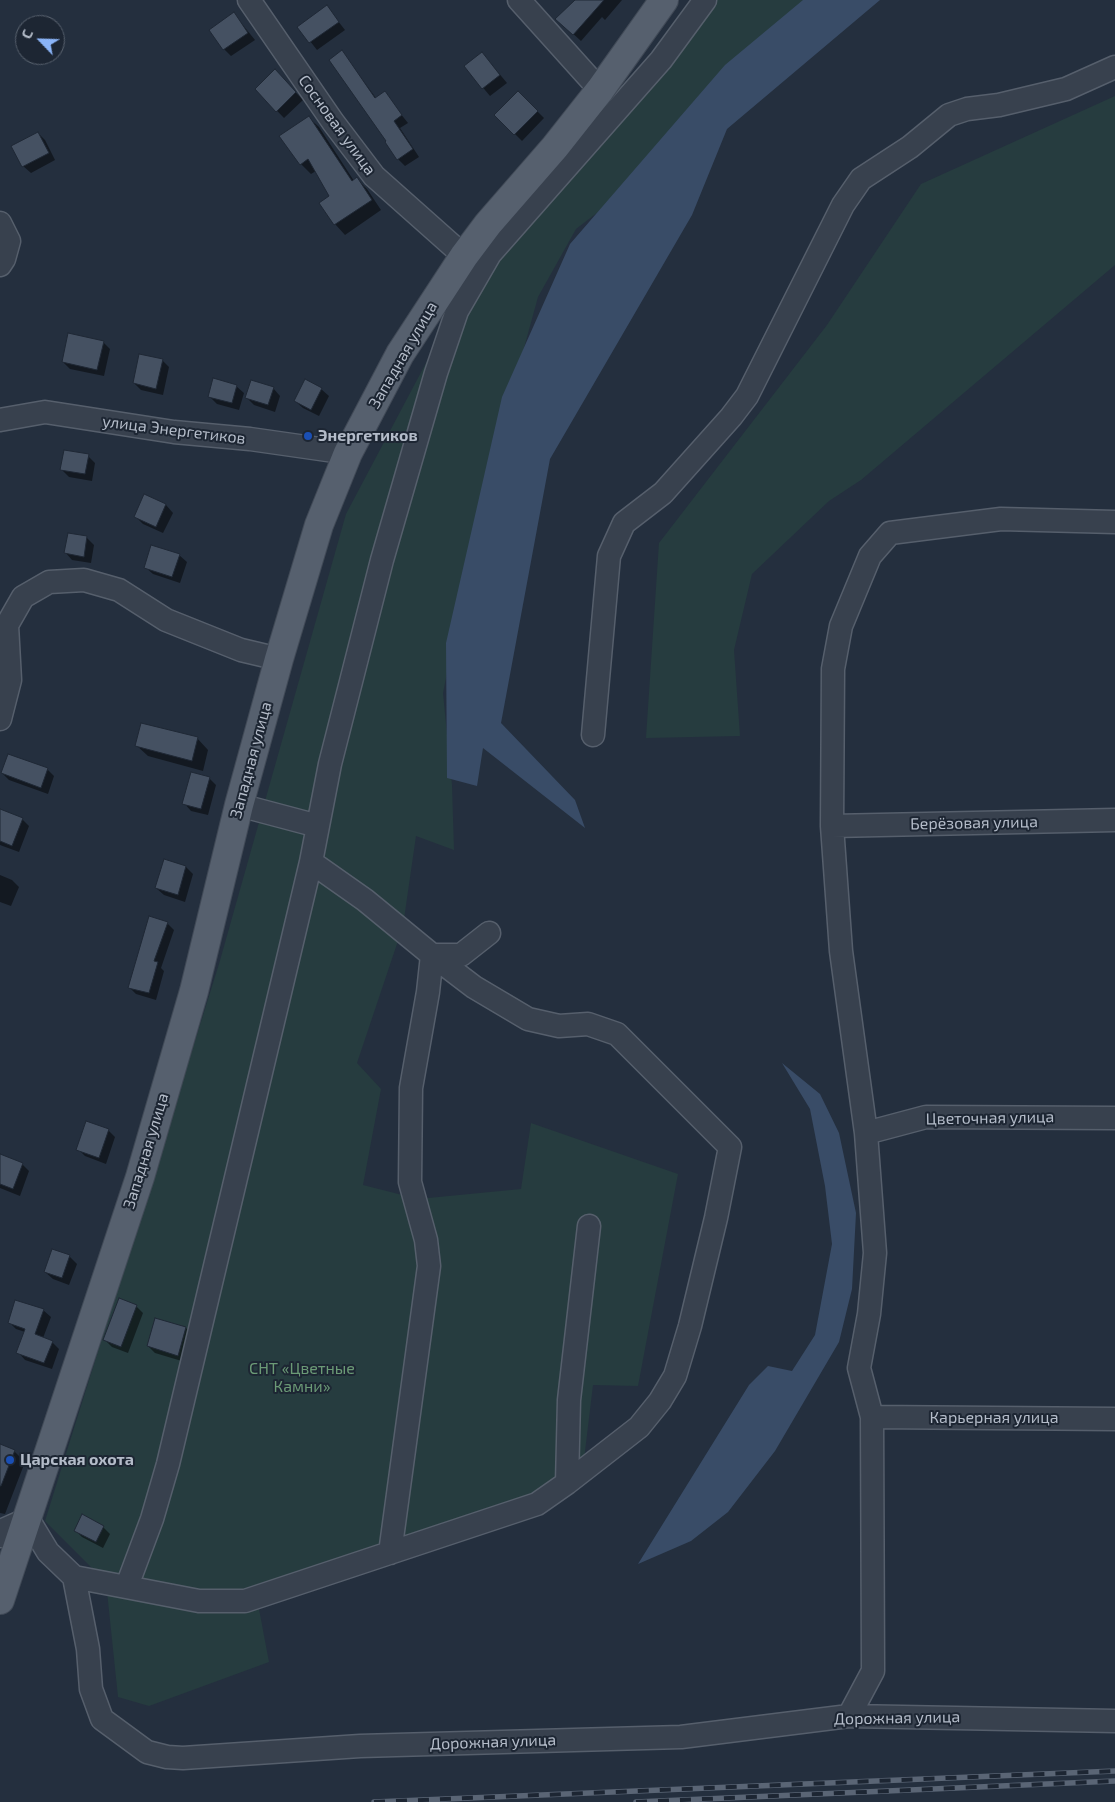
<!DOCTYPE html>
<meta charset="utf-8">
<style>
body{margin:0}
#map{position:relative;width:1115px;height:1802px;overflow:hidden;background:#242f3e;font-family:"Exo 2",sans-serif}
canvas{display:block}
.north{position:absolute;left:15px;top:15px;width:50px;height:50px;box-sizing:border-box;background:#1d2633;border:1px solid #59626f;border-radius:50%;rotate:294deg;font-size:14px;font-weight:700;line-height:20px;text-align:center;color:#b4bcc9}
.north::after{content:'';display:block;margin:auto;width:18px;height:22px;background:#8ab4f8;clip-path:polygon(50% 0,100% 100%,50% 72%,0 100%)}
</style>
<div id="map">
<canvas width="1115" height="1802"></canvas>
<div class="north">С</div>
</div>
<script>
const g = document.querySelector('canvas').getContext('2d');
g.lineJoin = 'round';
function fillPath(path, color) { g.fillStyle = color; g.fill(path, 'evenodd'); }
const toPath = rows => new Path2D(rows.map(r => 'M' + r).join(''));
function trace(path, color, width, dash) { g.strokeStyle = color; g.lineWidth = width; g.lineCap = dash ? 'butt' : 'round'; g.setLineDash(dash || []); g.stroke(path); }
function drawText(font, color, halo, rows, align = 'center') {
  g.font = font + ' "Exo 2",sans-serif'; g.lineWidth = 4; g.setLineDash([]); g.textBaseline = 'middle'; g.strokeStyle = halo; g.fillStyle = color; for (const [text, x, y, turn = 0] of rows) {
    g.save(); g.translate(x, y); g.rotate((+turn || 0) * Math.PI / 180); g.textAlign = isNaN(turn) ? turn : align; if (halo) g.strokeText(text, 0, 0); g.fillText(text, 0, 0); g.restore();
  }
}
fillPath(toPath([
 [692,0,827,0,611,202,576,229,538,297,481,504,443,693,452,785,454,850,416,836,403,926,357,1063,381,1089,363,1185,418,1199,521,1189,531,1123,678,1174,638,1386,593,1385,583,1468,458,1538,259,1609,269,1662,149,1706,118,1697,106,1582,45,1521,219,964,346,514,472,276,598,125],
 [1115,96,1115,265,861,480,829,501,752,574,734,650,740,736,646,738,659,543,827,325,921,184]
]), '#263c3f');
fillPath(toPath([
 [803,0,880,0,727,129,692,215,550,459,501,723,575,800,585,828,483,748,477,786,447,778,446,643,502,397,570,244,725,65],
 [782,1063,820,1094,839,1133,856,1213,852,1289,839,1342,775,1451,728,1512,691,1541,638,1564,749,1385,768,1366,792,1371,815,1335,832,1244,825,1186,810,1109]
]), '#394c67');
fillPath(toPath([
 [577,0,622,0,605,20,602,17,581,41,557,19],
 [327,7,345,30,317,50,299,27],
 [234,14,255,40,231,56,224,49],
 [342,52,376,98,384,93,408,123,400,128,419,157,405,166,398,159],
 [482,53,507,83,490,96,465,66],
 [275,71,303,100,284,118,256,89],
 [518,92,544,118,522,141,496,115],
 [308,117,319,127,354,181,357,179,367,189,381,210,345,235,335,224,331,196,316,171,311,174,301,164],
 [38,133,45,140,55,160,31,173,23,166],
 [103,342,110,349,104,376,70,369,63,362],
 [162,360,169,367,163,395,141,390,134,383],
 [236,386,244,393,239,410,217,404,210,397],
 [273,388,280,396,275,412,254,405,246,397],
 [321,389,329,396,319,416,303,408,295,401],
 [88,456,95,463,92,481,69,477,61,469],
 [145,496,166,505,173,513,163,533,143,524,136,517],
 [69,534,87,538,94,545,91,563,72,560,65,552],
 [179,555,187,562,180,583,153,574,145,567],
 [197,738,208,750,203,771,148,756,136,745],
 [47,769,54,776,48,794,9,780,2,773],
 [209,778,216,785,208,815,191,811,184,803],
 [0,814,22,819,29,826,19,852,0,845],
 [164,861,186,867,193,874,185,902,164,895,156,888],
 [0,875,12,880,19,887,11,906,0,902],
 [167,923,174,930,161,968,164,971,156,1000,136,994,129,987],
 [108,1130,115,1137,106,1164,85,1156,78,1149],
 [0,1156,22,1164,29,1171,20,1196,0,1188],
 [69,1256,77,1264,69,1285,53,1279,45,1272],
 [136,1306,143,1313,128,1353,112,1347,105,1340],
 [43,1310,51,1317,43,1338,52,1342,59,1349,52,1369,25,1360,18,1352,25,1332,16,1329,9,1322],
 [186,1328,193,1335,185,1362,155,1353,148,1346],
 [0,1445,14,1451,25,1462,5,1514,0,1513],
 [103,1527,110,1534,103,1548,82,1537,75,1530]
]), '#0007');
const building = toPath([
 [575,0,604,0,573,35,555,19,575,0],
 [327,5,339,22,309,43,297,27,327,5],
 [234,12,248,33,223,50,209,30,234,12],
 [342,50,375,98,385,91,402,115,394,121,413,149,397,160,385,142,386,141,329,60,342,50],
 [482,52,500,75,482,89,464,66,482,52],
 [275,69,296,92,276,112,255,89,275,69],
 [518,91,538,111,514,135,494,115,518,91],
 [309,116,352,181,357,177,372,200,334,225,319,203,329,196,308,159,300,165,279,136,309,116],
 [38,132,49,153,22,167,11,146,38,132],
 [68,333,104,341,97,370,62,362,68,333],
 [139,354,163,359,156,389,133,383,139,354],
 [213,378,237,385,232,403,208,397,213,378],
 [305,379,322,388,311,410,294,401,305,379],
 [251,380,274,387,268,405,245,398,251,380],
 [64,450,89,454,85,474,60,470,64,450],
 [144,494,166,504,156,527,134,517,144,494],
 [68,533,87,536,84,557,64,553,68,533],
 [151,545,180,554,172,577,144,568,151,545],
 [141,723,198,737,192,761,135,746,141,723],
 [8,754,48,768,41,788,1,773,8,754],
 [191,772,210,777,201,809,182,804,191,772],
 [0,809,23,818,12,846,0,841,0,809],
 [164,859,186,866,178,895,155,888,164,859],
 [149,916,168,922,154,961,158,962,149,993,128,988,149,916],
 [86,1121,109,1129,99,1158,76,1150,86,1121],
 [0,1154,23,1163,13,1189,0,1184,0,1154],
 [52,1249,70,1255,62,1278,44,1272,52,1249],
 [119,1298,137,1305,121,1347,103,1340,119,1298],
 [15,1300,44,1309,35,1334,53,1341,44,1363,16,1353,25,1329,8,1323,15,1300],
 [155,1318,186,1327,178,1356,147,1346,155,1318],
 [0,1444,15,1450,1,1486,0,1486,0,1444],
 [82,1514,104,1526,96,1542,74,1531,82,1514]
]);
fillPath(building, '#455162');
trace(building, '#1f2835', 1);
const minor = toPath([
 [249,0,333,122,374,176,464,256],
 [519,0,600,90],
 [0,223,9,241,4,259,0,265],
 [0,420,45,412,174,432,250,439,348,453],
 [0,719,10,680,7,625,23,597,49,582,84,580,119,590,166,620,241,650,279,659],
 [593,735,609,556,624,523,663,493,731,417,747,396,843,205,861,179,910,147,949,115,967,109,999,105,1066,89,1115,67],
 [239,805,318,826],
 [832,826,1115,820],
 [311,862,365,900,432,955,428,992,411,1088,410,1182,426,1240,429,1266,390,1553],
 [489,933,461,955,432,955,474,987,528,1019,559,1026,588,1024,617,1034,730,1147,716,1218,690,1326,675,1376,660,1401,639,1427,567,1483],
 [866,1133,926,1117,1115,1118],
 [872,1417,1115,1419],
 [0,1536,3,1530,28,1519,48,1552,74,1577,88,1649,91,1689,102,1719,147,1752,167,1757,183,1758,360,1746,681,1737,849,1716,1115,1721],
 [74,1577,199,1601,245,1601,537,1504,567,1483,569,1400,589,1226],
 [127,1586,152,1519,168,1464,311,862,330,764,382,560,436,373,457,311,490,254,661,60,705,0],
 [849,1716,873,1671,872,1417,859,1368,869,1314,875,1253,866,1133,841,951,832,826,833,669,841,626,870,556,890,533,1001,519,1115,522]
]);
const major = toPath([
 [0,1600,140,1177,194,991,239,805,279,659,319,525,348,453,400,354,464,256,488,224,555,147,600,90,664,0]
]);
trace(minor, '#565f6c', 25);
trace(major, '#414a57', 30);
trace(minor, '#38414e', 22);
trace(major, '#56606e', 28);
const rail = toPath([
 [374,1802,1115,1771],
 [636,1802,1115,1781]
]);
trace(rail, '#5a6575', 5.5);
trace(rail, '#1d2633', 4, [11]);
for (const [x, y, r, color] of [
 [308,436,5,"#1a4fb4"],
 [10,1460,5,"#1a4fb4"]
]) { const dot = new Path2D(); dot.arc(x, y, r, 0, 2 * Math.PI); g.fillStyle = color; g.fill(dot); trace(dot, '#1d2633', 2); }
drawText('16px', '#b4bcc9', '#1d2633', [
 ["Сосновая улица",337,125,54],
 ["Западная улица",403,355,-60],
 ["улица Энергетиков",174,430,7],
 ["Западная улица",251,760,-75],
 ["Берёзовая улица",974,823,-1],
 ["Цветочная улица",990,1118,-1],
 ["Западная улица",146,1151,-73],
 ["Карьерная улица",994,1418],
 ["Дорожная улица",897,1718,-1],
 ["Дорожная улица",493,1742,-2]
]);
drawText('bold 16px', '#b4bcc9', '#1d2633', [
 ["Энергетиков",318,436],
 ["Царская охота",20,1460]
], 'left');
drawText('16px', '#6b9a76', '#1d2633', [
 ["СНТ «Цветные",302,1369],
 ["Камни»",302,1387]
]);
</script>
